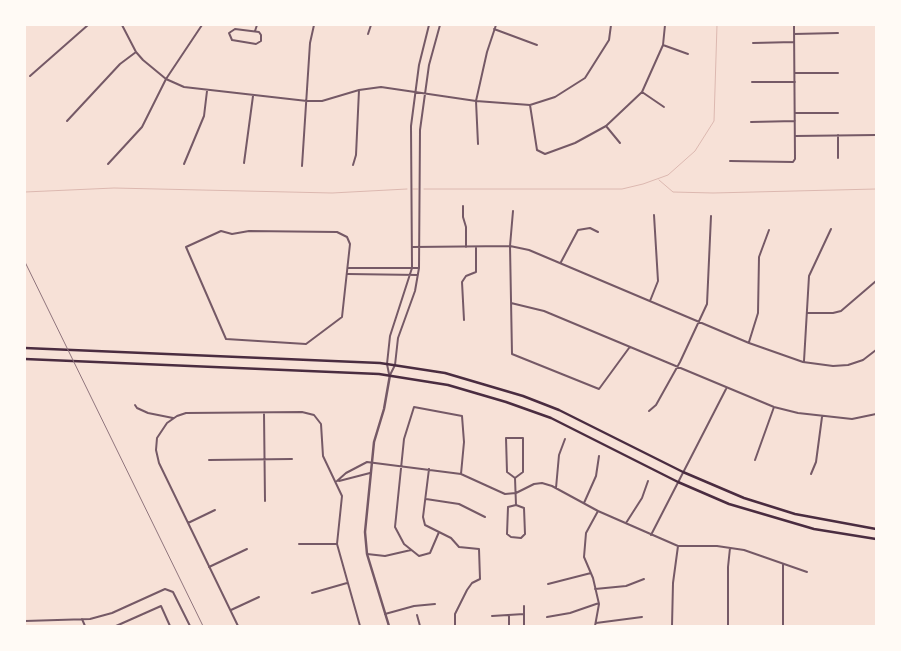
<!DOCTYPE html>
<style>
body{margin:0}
#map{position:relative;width:901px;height:651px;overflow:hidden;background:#f7e1d7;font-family:Figtree,sans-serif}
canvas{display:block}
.frame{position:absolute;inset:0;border:26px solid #fffaf5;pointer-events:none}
</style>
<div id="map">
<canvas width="901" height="651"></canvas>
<div class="frame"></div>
</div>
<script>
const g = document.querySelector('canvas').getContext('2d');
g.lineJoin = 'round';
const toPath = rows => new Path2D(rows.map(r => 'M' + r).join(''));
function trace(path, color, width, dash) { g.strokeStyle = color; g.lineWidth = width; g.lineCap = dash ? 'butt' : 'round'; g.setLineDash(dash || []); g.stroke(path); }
trace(toPath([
 [659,180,673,192,713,193,876,189],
 [413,189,418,189],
 [424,189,622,189,643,184,668,175,695,151,714,121,717,25],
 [25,192,114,188,332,193,407,189]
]), '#dcb8b0', 1);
trace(toPath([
 [122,25,136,52,143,60,166,79,184,87,307,101,322,101,359,90,381,87,476,101,530,105,555,97,585,78,609,40,611,25],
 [235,29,259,32,261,35,261,41,256,44,232,40,229,33,235,29],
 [494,29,537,45],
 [255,31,257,25],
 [368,34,371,25],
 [794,34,838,33],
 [753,43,794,42],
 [663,45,688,54],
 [795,73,838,73],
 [30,76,88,25],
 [752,82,795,82],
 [642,92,664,107],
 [530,105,537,150,545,154,575,143,606,126,642,92,663,45,665,25],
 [795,113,838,113],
 [67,121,120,64,136,52],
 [751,122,795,121],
 [606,126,620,143],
 [838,135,838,158],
 [795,136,876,135],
 [478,144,476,101,487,52,496,25],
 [730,161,793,162,795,159,794,25],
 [244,163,253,96],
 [108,164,142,127,166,79,202,25],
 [184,164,204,116,207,91],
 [353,165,356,155,359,90],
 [302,166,310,43,314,25],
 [463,206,463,217,466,227,466,247],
 [513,211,510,246,512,354,599,389,629,348],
 [221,231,232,234,249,231,337,232,347,237,350,244,342,317,306,344,226,339,186,247,221,231],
 [413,247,510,246,529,250,749,343,803,362,833,366,848,365,863,360,876,350],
 [561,262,578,230,590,228,598,232],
 [349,268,419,268],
 [348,274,418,275],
 [650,301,658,281,654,215],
 [511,303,544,311,774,407,798,413,852,419,876,414],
 [807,313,833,313,841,311,876,281],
 [464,320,462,282,466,276,476,272,476,247],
 [749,342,758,313,759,257,769,230],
 [804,361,809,276,831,229],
 [389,374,387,364,390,336,412,268,411,126,419,65,429,25],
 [390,375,395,365,398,338,415,291,419,268,420,130,429,65,440,25],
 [135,405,137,408,148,413,173,418],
 [649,411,656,405,680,362,707,304,711,216],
 [264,413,265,501],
 [209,460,292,459],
 [755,460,774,407],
 [429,469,423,517,425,525,451,538,459,547,479,549,480,579,472,583,467,590,455,614,455,626],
 [811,474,816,462,822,417],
 [515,478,507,472,506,438,523,438,523,472,515,478,516,505,524,508,525,534,521,538,511,537,507,534,508,507,516,505],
 [337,481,346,473,367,462,461,474,505,494,516,493,534,484,542,483,552,486,598,511,678,546,717,546,744,550,807,572],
 [339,481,370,473],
 [556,488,559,455,565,439],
 [426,499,459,504,485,517],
 [584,503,596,476,599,456],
 [188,523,215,510],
 [626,523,642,498,648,481],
 [439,532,430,553,419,556,404,544,395,527,404,439,414,407,462,416,464,442,461,474],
 [651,535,726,389],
 [299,544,337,544],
 [367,554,385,556,411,550],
 [209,567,247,549],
 [548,584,591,573],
 [595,589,626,586,644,579],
 [312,593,347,583],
 [231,610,259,597],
 [385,614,414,606,435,604],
 [417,615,420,626],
 [492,616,524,614],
 [509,616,509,626],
 [547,617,570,613,599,603],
 [82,619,85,626],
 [25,621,90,619,112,613,165,589,173,592,190,626],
 [596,623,642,617],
 [116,626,161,606,170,626],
 [238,626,159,463,156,450,157,438,167,423,177,416,186,413,302,412,314,415,321,424,323,456,342,496,337,544,360,626],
 [524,626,524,606],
 [595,626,599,604,593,578,584,557,586,533,598,511],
 [672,626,673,583,678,546],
 [728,626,728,567,730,548],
 [783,626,783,565]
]), '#755966', 2);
trace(toPath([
 [389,626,367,554,365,532,374,442,384,409,390,375]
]), '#755966', 2.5);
trace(toPath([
 [25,348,380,363,445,373,523,396,559,410,683,472,744,498,795,514,876,529],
 [25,359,379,374,448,385,506,402,551,418,678,482,729,504,814,529,876,539]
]), '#4a2c40', 2.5);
trace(toPath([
 [25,262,203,626]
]), '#8f747c', 1);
</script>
